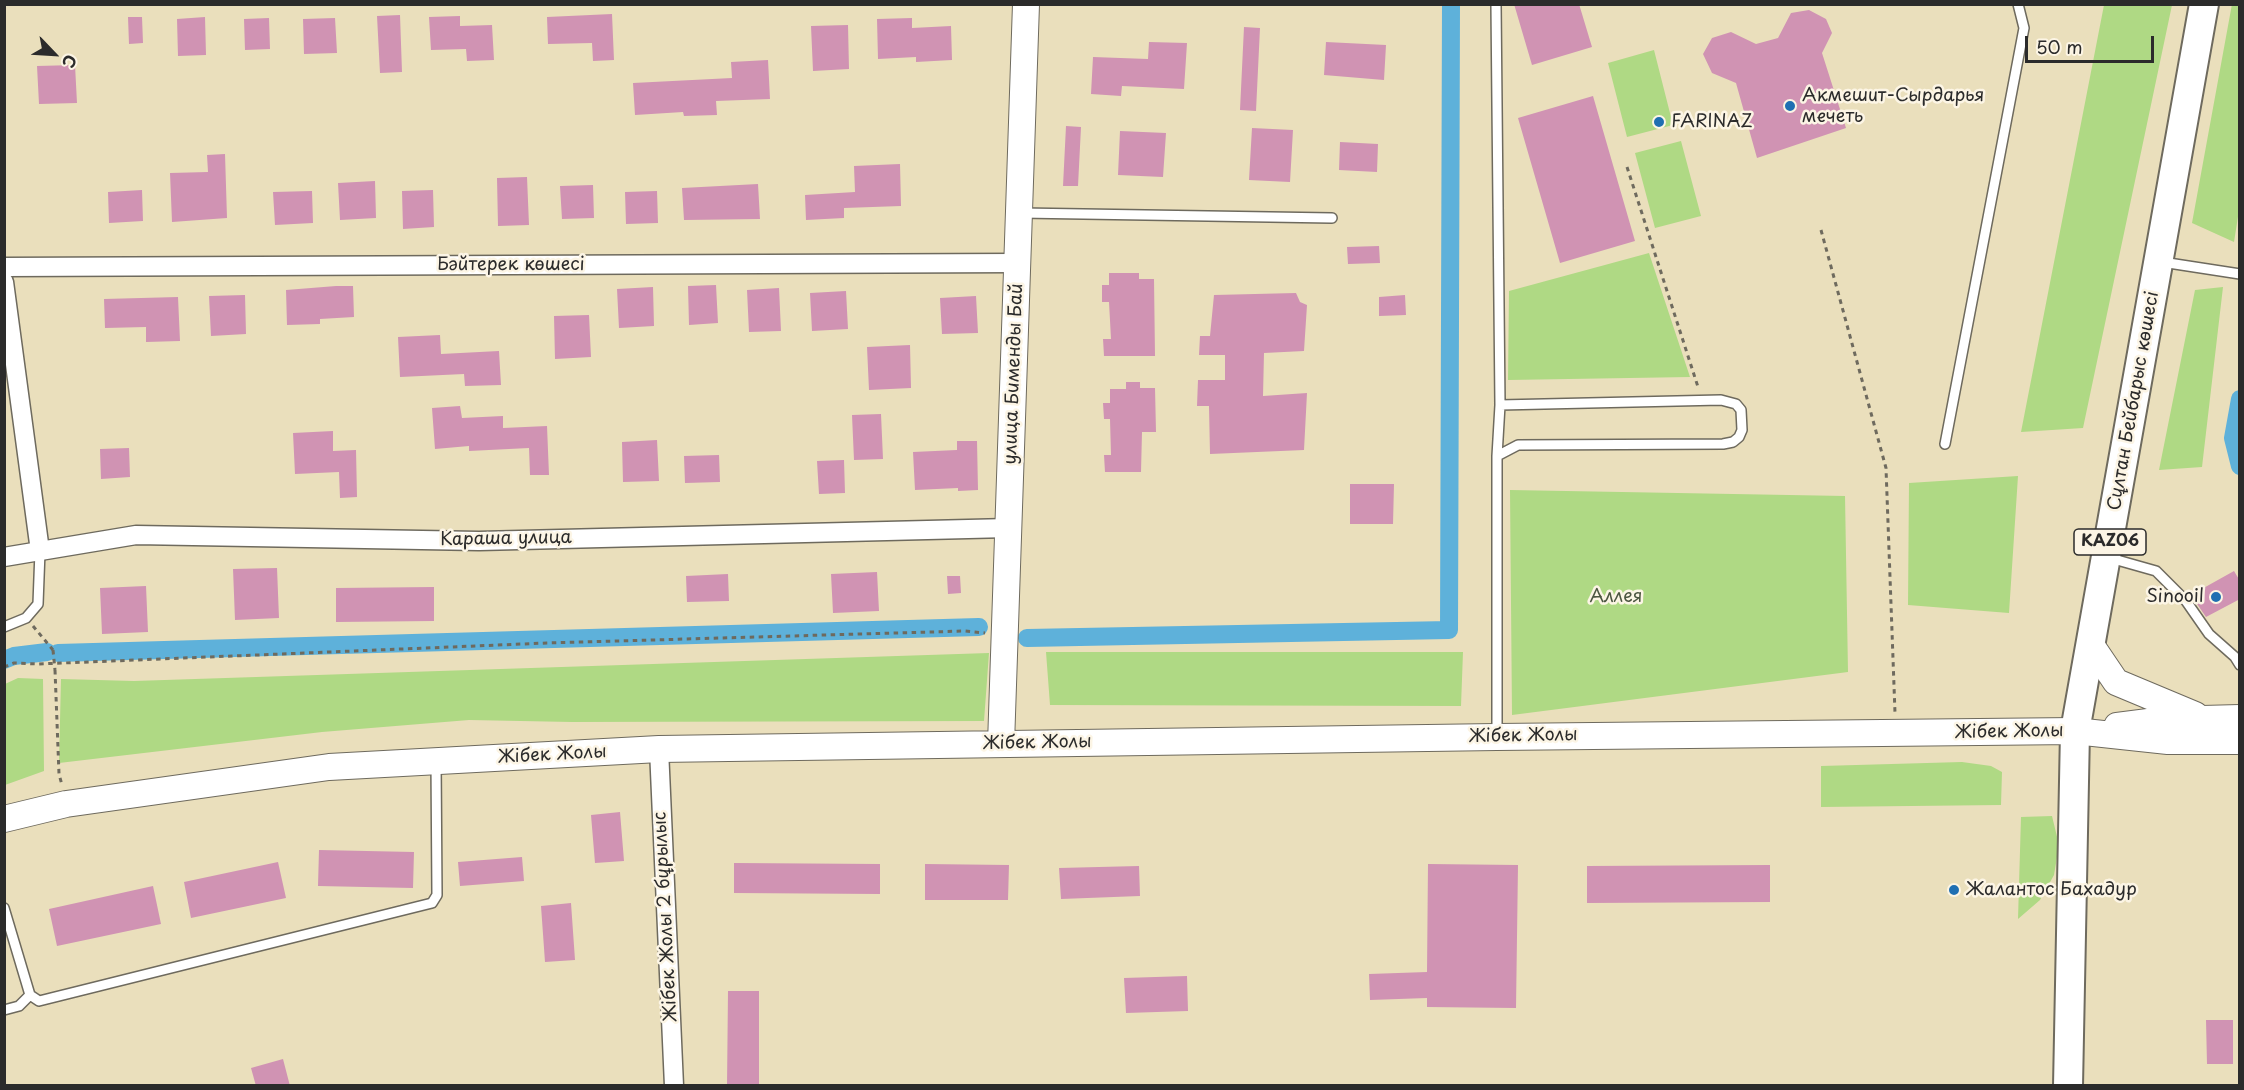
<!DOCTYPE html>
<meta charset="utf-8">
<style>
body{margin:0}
#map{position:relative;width:2244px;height:1090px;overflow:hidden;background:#eadfbc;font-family:"Playpen Sans",sans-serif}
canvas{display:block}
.frame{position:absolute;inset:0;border:6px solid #2b2b2b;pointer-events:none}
.north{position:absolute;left:24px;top:24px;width:60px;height:60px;-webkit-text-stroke:4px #fcf5e5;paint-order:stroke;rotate:115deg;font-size:16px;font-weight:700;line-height:24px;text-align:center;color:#2b2b2b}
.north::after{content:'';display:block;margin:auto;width:21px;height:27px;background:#2b2b2b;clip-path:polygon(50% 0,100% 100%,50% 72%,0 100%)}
.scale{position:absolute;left:2025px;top:36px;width:129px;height:27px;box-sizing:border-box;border:3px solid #2b2b2b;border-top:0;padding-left:8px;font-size:18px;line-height:21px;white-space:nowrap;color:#2b2b2b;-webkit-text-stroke:4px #fcf5e5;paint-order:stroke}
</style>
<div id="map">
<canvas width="2244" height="1090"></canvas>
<div class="frame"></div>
<div class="north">С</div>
<div class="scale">50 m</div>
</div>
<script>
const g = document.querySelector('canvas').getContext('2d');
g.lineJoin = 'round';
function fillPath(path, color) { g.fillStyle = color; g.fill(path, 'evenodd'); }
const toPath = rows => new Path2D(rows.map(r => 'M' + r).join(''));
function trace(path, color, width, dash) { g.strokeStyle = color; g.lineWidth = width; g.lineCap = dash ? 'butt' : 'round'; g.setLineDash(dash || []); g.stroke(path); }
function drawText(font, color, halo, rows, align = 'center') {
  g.font = font + ' "Playpen Sans",sans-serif'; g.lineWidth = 5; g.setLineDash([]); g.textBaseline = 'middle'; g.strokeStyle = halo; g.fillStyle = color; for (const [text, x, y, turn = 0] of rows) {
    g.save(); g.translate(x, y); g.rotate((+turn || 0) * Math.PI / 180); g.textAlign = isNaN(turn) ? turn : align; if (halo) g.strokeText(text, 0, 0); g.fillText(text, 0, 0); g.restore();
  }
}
fillPath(toPath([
 [2232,4,2240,5,2240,204,2234,242,2192,223],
 [2104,5,2172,5,2083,428,2021,432],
 [1654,50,1673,125,1627,137,1608,63],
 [1681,141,1701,216,1655,228,1635,153],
 [1649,253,1690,377,1508,380,1509,291],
 [2223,287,2202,467,2159,470,2195,290],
 [2018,476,2009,613,1908,605,1909,483],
 [1510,490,1845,496,1848,672,1512,715],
 [1046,652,1463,652,1461,706,1050,705],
 [989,653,984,721,572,722,469,720,322,732,59,763,61,679,134,681],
 [18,678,43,679,44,771,5,785,5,684],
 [1962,762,1991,766,2002,772,2001,805,1821,807,1821,766],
 [2052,816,2059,845,2054,875,2040,900,2018,919,2021,817]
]), '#afd984');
trace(toPath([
 [2240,399,2233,438,2240,466],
 [1027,638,1449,630,1451,4],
 [58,653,979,627],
 [4,660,14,656,47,652]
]), '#5eb1da', 18);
fillPath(toPath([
 [1514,4,1579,4,1592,47,1532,65],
 [1809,10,1826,19,1832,33,1822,53,1846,128,1757,158,1736,83,1712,73,1703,54,1712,38,1731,32,1756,44,1778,38,1791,13],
 [612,14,614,60,593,61,592,43,548,44,547,17],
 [400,15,402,72,380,73,377,16],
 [460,16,460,26,492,25,494,60,467,61,466,49,431,50,429,17],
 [128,17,142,17,143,43,129,44],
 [205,17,206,55,178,56,177,19],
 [269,18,270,49,245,50,244,19],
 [335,18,337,53,304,54,303,19],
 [912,18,912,28,951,26,952,60,916,62,916,57,878,59,877,19],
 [848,25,849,69,813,71,811,26],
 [1244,27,1260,28,1256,111,1240,110],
 [1149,42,1187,43,1184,89,1122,86,1121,96,1091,94,1093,57,1148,59],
 [1326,42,1386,45,1384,80,1324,75],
 [768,60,770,99,716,101,717,115,684,116,683,112,635,115,633,83,732,78,731,62],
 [75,65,77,103,39,104,37,66],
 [1593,96,1635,241,1560,263,1518,118],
 [1066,126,1081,127,1078,186,1063,186],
 [1252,128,1293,130,1290,182,1249,180],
 [1120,131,1166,133,1163,177,1118,175],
 [1340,142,1378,144,1377,172,1339,170],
 [225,154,227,218,172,222,170,173,208,172,207,155],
 [900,164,901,206,844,208,844,218,806,220,805,195,855,192,854,166],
 [527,177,529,225,498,226,497,178],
 [375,181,376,218,340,220,338,183],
 [758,184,760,219,684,220,682,188],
 [593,185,594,218,562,219,560,186],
 [142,190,143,221,109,223,108,192],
 [433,190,434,227,403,229,402,191],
 [312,191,313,223,275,225,273,192],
 [657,191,658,223,626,224,625,192],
 [1379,246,1380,263,1348,264,1347,247],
 [1109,273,1139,273,1139,279,1154,279,1155,356,1104,356,1103,339,1111,339,1109,302,1102,302,1102,285,1109,285],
 [716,285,718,323,689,325,688,286],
 [336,286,353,286,354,317,320,319,320,324,287,325,286,290],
 [653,287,654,326,619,328,617,289],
 [779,288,781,331,749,332,747,290],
 [846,291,848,329,812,331,810,293],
 [1296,293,1300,302,1307,305,1304,351,1264,353,1263,396,1307,393,1304,450,1210,454,1209,406,1197,406,1198,380,1225,380,1225,355,1199,355,1200,336,1210,336,1214,295],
 [245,295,246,334,211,336,209,296],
 [1405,295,1406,315,1379,316,1379,297],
 [976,296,978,333,942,334,940,298],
 [178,297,180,341,146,342,146,327,105,328,104,299],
 [589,315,591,357,555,359,554,316],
 [440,335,441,354,499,351,501,385,465,386,464,374,400,377,398,337],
 [910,345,911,388,869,390,867,347],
 [1126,382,1140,382,1140,388,1155,388,1156,432,1142,432,1141,472,1105,472,1104,455,1111,455,1110,419,1104,419,1103,403,1110,403,1110,389,1126,389],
 [460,406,462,418,503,416,503,428,547,426,549,475,530,475,529,448,469,451,469,446,435,449,432,408],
 [881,414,883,459,854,460,852,415],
 [333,431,333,451,356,450,357,497,340,498,339,472,295,474,293,433],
 [657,440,659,481,623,482,622,442],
 [957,441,977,441,978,490,958,491,958,488,915,490,913,452,957,450],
 [129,448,130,477,101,479,100,449],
 [719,455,720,482,685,483,684,456],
 [844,460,845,493,819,494,817,461],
 [1350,484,1394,484,1393,524,1350,524],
 [277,568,279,618,235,620,233,569],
 [2234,571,2240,581,2240,599,2206,617,2191,595],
 [877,572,879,611,833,613,831,574],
 [728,574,729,601,687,602,686,576],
 [947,576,960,576,961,593,948,594],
 [146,586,148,632,102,634,100,588],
 [434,587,434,621,336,622,336,588],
 [620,812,624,861,595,863,591,815],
 [319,850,414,852,413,888,318,886],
 [522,857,524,881,460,886,458,862],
 [278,862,286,898,191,918,184,882],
 [734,863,880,864,880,894,734,893],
 [925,864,1009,865,1008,900,925,900],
 [1428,864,1518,865,1516,1008,1427,1007,1427,998,1370,1000,1369,974,1427,972],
 [1770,865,1770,902,1587,903,1587,866],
 [1139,866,1140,896,1061,899,1059,868],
 [153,886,161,924,57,946,49,909],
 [571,903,575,960,545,962,541,906],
 [1187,976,1188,1011,1126,1013,1124,978],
 [728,991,759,991,759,1086,727,1086],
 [2206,1020,2233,1020,2233,1064,2207,1064],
 [283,1059,290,1086,256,1086,251,1068]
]), '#d093b3');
const lane = toPath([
 [1496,4,1500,405,1497,456,1497,734],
 [1021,213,1332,218],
 [2162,262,2240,274],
 [1945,444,2024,28,2018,4],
 [1497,456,1518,445,1723,444,1733,442,1739,437,1742,430,1741,410,1736,404,1721,400,1500,405],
 [2110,558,2156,571,2186,601,2209,634,2235,657,2240,665],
 [4,627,26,618,38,604,40,551],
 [4,908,30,995,39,1001,432,903,437,895,436,761],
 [4,1010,19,1006,30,995]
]);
const street = toPath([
 [4,267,1017,263],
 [4,282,40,551],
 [4,557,136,535,479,541,1009,528],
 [659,749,674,1086]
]);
const secondary = toPath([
 [2091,645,2116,682,2195,715],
 [2117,726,2164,720,2240,718],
 [1001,744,1026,4],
 [4,819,66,804,329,767,659,749,1497,737,2075,731,2168,741,2240,741]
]);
const primary = toPath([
 [2068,1086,2075,731,2204,4]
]);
trace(lane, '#6e6a5e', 12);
trace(street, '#6e6a5e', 21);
trace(secondary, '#6e6a5e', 28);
trace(primary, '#6e6a5e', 32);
trace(toPath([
 [1627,167,1698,387],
 [1821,230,1886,468,1895,713],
 [33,626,53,650],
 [4,667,14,663,39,664,547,643,965,631,985,633],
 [55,670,59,774,62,785]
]), '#6e6a5e', 3, [4.5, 4.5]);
trace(lane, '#fff', 9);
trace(street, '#fff', 18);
trace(secondary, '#fff', 26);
trace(primary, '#fff', 28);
trace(toPath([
 [53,650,55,670]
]), '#6e6a5e', 3, [4.5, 4.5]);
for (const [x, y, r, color] of [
 [1790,106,6,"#1f6fb2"],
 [1659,122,6,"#1f6fb2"],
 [2216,597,6,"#1f6fb2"],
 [1954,890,6,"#1f6fb2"]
]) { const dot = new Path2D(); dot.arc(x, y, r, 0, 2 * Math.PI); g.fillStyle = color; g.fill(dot); trace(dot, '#fcf5e5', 2); }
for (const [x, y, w] of [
 [2110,542,72]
]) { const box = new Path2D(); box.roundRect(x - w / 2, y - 13, w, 26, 4.5); g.fillStyle = '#fcf5e5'; g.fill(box); trace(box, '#2b2b2b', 1.5); }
drawText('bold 16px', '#2b2b2b', null, [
 ["KAZ06",2110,542]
]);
drawText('18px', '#2b2b2b', '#fcf5e5', [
 ["Акмешит-Сырдарья",1802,96],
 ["мечеть",1802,117],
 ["FARINAZ",1671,122],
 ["Sinooil",2204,597,"right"],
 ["Жалантос Бахадур",1966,890]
], 'left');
drawText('18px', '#2b2b2b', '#fcf5e5', [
 ["Бәйтерек көшесі",511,265],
 ["улица Бименды Бай",1014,374,-88],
 ["Сұлтан Бейбарыс көшесі",2134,401,-80],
 ["Караша улица",506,539,-1],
 ["Жібек Жолы",2009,732,-1],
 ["Жібек Жолы",1523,736,-1],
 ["Жібек Жолы",1037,743,-1],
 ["Жібек Жолы",552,755,-3],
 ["Жібек Жолы 2 бұрылыс",666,917,-93]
]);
drawText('18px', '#4c5641', '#fcf5e5', [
 ["Аллея",1616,597]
]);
</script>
